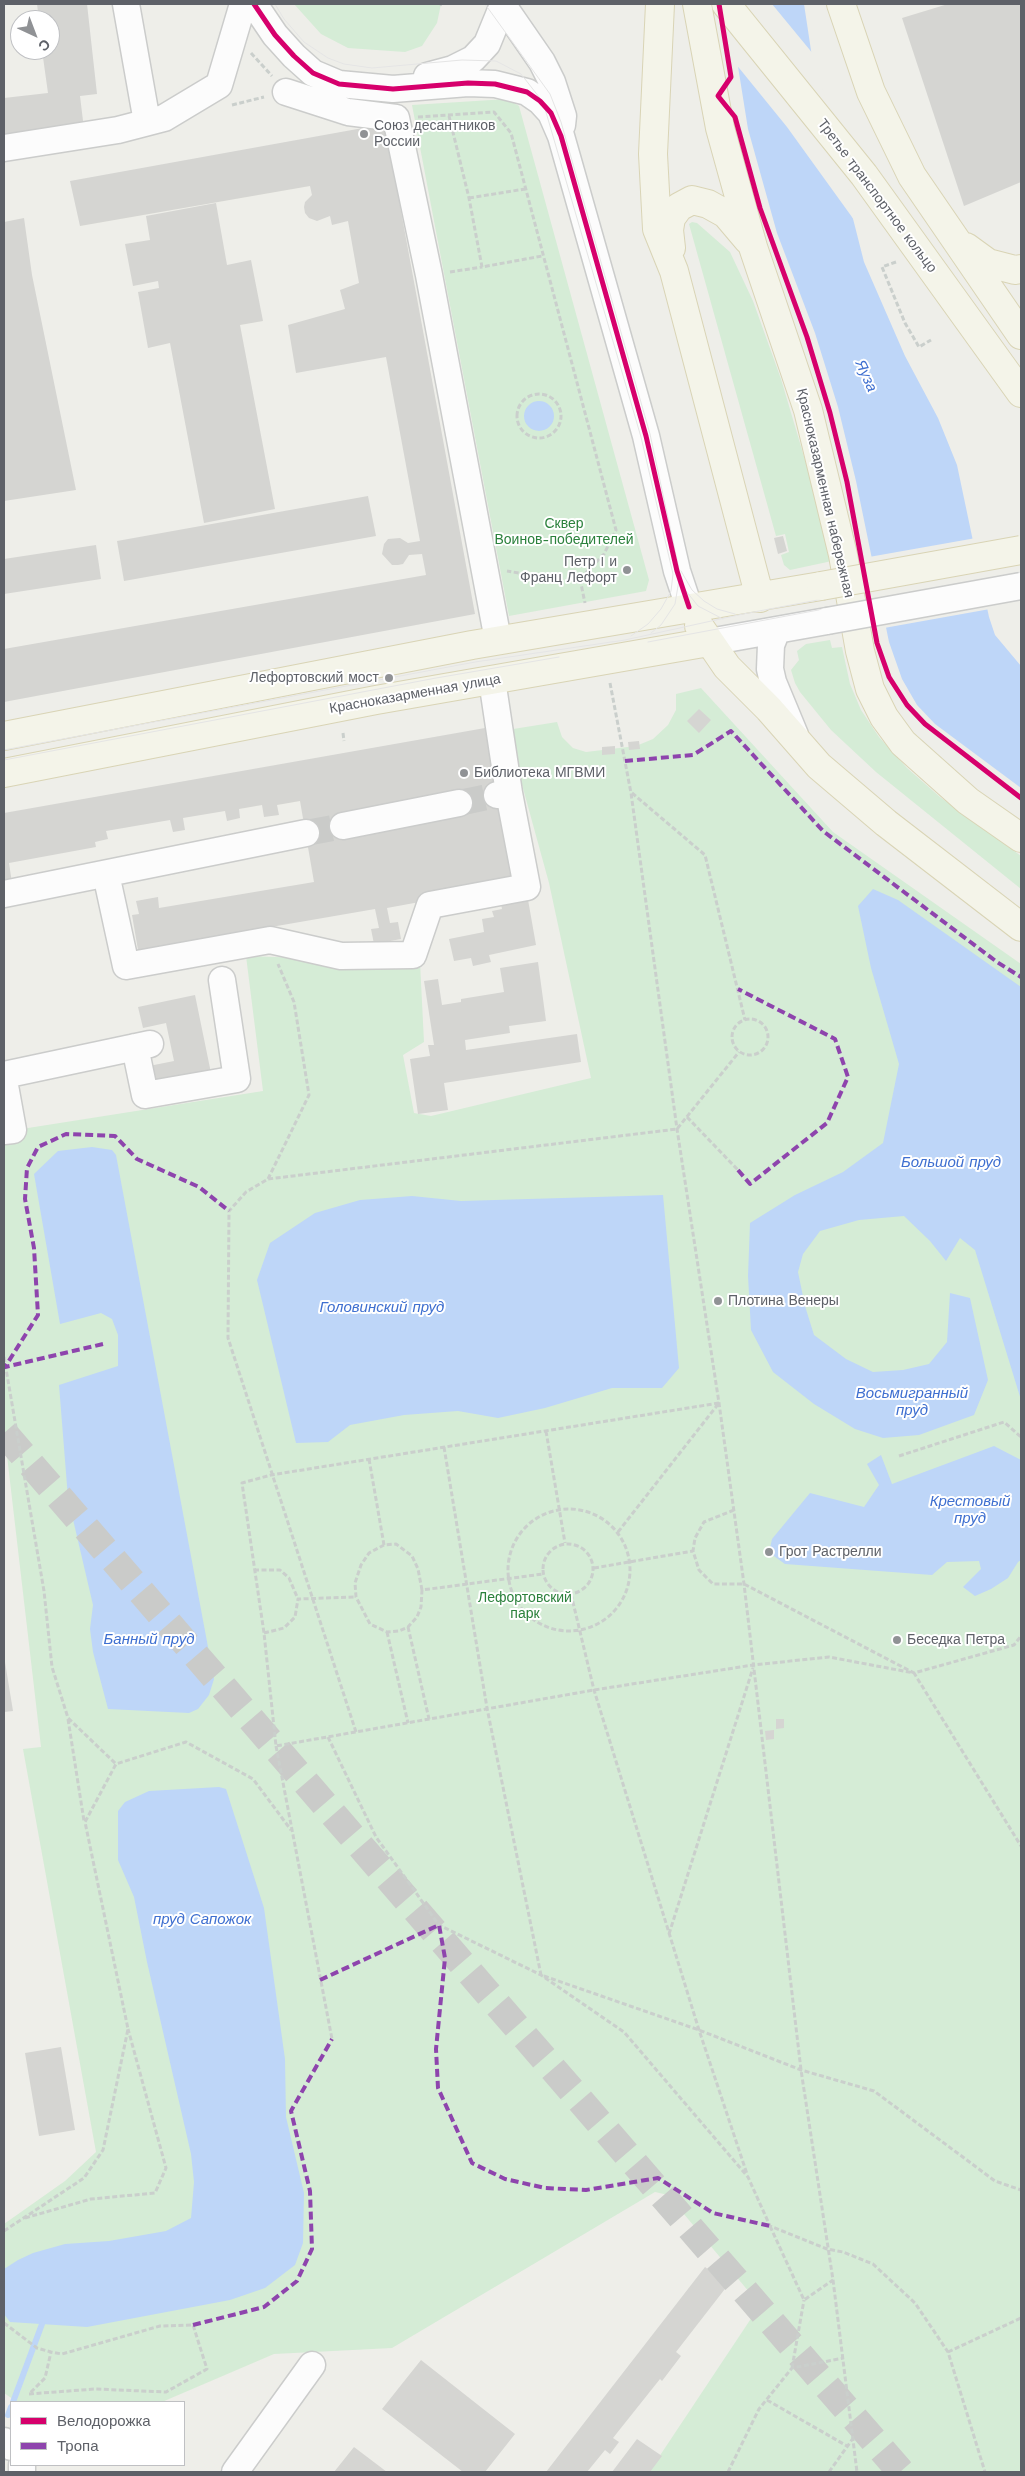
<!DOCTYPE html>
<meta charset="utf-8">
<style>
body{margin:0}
#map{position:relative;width:1025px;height:2476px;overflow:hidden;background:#eeeee9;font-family:"Work Sans",sans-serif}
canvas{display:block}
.frame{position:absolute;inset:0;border:5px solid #5e6168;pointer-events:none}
.legend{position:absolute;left:10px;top:2401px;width:175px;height:65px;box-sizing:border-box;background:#fff;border:1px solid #bfc0c3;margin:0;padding:6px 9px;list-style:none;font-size:15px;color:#5e6168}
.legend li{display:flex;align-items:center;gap:10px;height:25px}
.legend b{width:25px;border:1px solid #bfc0c3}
.north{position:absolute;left:10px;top:10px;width:50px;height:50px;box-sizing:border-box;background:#fff;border:1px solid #bfc0c3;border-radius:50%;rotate:137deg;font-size:14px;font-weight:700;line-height:20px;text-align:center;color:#5e6168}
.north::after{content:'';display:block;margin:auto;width:18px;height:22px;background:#909295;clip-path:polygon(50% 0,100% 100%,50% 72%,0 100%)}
</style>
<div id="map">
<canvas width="1025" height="2476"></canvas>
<div class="frame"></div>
<ul class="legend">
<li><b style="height:6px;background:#d6006c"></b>Велодорожка</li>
<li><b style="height:6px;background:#8e44ad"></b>Тропа</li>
</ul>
<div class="north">С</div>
</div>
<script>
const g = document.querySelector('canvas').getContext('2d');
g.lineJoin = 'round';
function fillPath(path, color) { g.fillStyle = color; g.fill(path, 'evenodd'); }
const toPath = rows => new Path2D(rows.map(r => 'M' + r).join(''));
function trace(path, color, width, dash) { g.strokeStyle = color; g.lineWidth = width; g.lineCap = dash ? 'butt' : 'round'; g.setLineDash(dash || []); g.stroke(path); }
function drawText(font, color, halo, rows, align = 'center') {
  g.font = font + ' "Work Sans",sans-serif'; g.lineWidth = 4; g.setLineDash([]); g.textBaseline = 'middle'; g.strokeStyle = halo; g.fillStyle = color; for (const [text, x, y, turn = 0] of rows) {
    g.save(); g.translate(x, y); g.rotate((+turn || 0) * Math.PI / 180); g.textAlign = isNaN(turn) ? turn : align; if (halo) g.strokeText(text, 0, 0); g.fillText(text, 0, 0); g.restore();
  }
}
fillPath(toPath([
 [294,4,441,4,437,23,422,46,405,52,348,48,321,34],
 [507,99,519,106,649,580,646,591,509,616,412,105],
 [692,222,697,223,730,252,753,301,781,379,821,514,832,561,790,570,784,565,781,555,789,552,785,534,776,536,689,224],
 [830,640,832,648,842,647,850,684,861,710,879,737,907,768,940,797,1021,856,1021,889,876,772,831,730,800,692,795,683,791,670,799,660,797,651,806,644],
 [701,688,833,832,1021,964,1021,2472,649,2472,760,2305,668,2195,655,2192,392,2348,274,2354,162,2402,17,2402,4,2393,4,2224,65,2181,96,2152,23,1749,41,1747,4,1430,4,1138,28,1128,263,1091,246,956,420,962,424,1042,403,1055,414,1113,431,1116,591,1078,549,883,507,730,557,722,562,737,573,748,586,752,636,746,653,739,668,725,676,710,676,694]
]), '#d5ecd6');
fillPath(toPath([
 [728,4,804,4,812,57,864,262,905,356,938,418,957,465,989,617,995,635,1021,666,1021,788,935,724,917,705,902,679,889,642,856,481,838,407,815,333,777,233,748,129],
 '524 416a15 15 0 1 1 30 0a15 15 0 1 1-30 0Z',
 [873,889,898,900,1021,987,1021,1400,975,1250,960,1238,946,1261,930,1241,904,1216,859,1220,820,1231,803,1254,798,1272,805,1306,814,1335,846,1359,873,1372,903,1370,929,1364,947,1342,950,1293,970,1298,988,1380,974,1415,919,1435,883,1438,855,1429,814,1404,773,1372,751,1330,748,1276,750,1223,795,1195,843,1172,883,1143,899,1064,871,968,858,906],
 [92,1147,112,1150,116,1155,214,1679,209,1695,198,1709,189,1713,108,1709,93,1652,90,1629,93,1605,68,1498,59,1385,118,1366,118,1335,112,1319,101,1313,60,1324,34,1174,58,1151],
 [663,1195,679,1368,662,1388,612,1388,545,1408,498,1418,458,1411,404,1415,350,1425,328,1442,296,1443,257,1280,270,1243,315,1213,360,1200,412,1196,461,1201],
 [994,1446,1021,1460,1021,1560,1018,1562,1008,1578,991,1589,975,1596,963,1587,981,1569,979,1561,947,1562,932,1575,785,1564,771,1554,770,1548,772,1539,810,1493,864,1507,879,1485,867,1464,881,1455,892,1484],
 [219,1787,226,1789,264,1908,285,2059,286,2117,304,2193,303,2243,295,2265,265,2288,230,2300,87,2327,10,2322,4,2314,4,2269,18,2260,33,2253,65,2244,109,2241,166,2231,191,2218,194,2182,191,2154,147,1962,134,1897,118,1860,118,1811,125,1802,149,1791]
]), '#bed6f8');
fillPath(toPath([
 [725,4,772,4,814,55,857,224,787,127,735,63],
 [976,538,990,609,884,628,869,557]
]), '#eeeee9');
trace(toPath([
 [13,2402,42,2324],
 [8,2415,11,2407]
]), '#bed6f8', 6);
fillPath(toPath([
 [37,4,87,4,97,94,80,96,84,129,4,139,4,98,48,93,42,50,50,50,50,20,39,20],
 [948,4,1021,4,1021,182,964,206,902,18],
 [385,124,475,614,4,702,4,649,426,575,422,554,409,555,403,564,398,565,392,565,382,554,384,544,388,539,400,538,408,543,420,541,386,357,296,373,288,325,345,309,340,290,359,283,348,221,332,225,330,216,317,221,309,218,305,213,304,207,305,202,312,195,310,186,80,226,70,181],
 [216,203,227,265,251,260,263,321,240,325,275,509,204,523,170,343,148,348,138,292,159,288,158,281,133,286,125,244,150,240,146,216],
 [24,218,32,275,76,490,4,501,4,222],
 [368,496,376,536,124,581,117,541],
 [783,536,787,551,778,554,774,538],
 [96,545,101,579,4,594,4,559],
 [699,709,711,720,699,733,687,721],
 [485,728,512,885,387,908,390,923,398,922,401,939,374,944,371,929,379,928,375,909,138,950,132,915,139,914,136,901,158,897,159,908,314,882,300,801,277,805,279,815,264,817,262,805,239,809,240,818,227,821,225,811,183,818,185,830,173,832,170,820,106,831,108,839,95,842,96,847,9,863,12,883,4,884,4,813],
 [639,741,640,749,629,750,628,742],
 [615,746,615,754,602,755,602,747],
 [527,894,536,945,489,955,491,962,473,966,471,958,454,961,449,939,484,932,482,919,494,917,492,911,502,909,500,899],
 [538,962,546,1021,509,1026,510,1033,465,1040,466,1050,577,1034,581,1062,444,1083,448,1110,418,1114,410,1059,430,1056,428,1045,434,1045,424,981,438,979,442,1005,461,1002,461,999,504,992,500,968],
 [195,995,211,1073,153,1085,149,1066,174,1061,166,1023,143,1028,138,1007],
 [4,1656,13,1711,4,1712],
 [776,1719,784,1719,784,1728,776,1729],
 [774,1730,774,1739,766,1740,765,1731],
 [61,2047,75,2130,39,2136,25,2053],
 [705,2267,728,2285,676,2352,681,2356,662,2381,660,2379,613,2438,619,2442,610,2454,605,2450,587,2472,546,2472],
 [421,2360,515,2434,485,2472,463,2472,382,2409],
 [637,2439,662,2456,650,2472,612,2472],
 [354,2447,387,2472,334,2472]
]), '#d5d5d2');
trace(toPath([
 [459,803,497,795],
 [306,833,343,826]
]), '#cacbc9', 26, [26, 13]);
trace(toPath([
 [4,1433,901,2472]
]), '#cacbc9', 28, [28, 14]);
const minor = toPath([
 [126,4,147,122],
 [254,4,275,35,294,56,313,73,339,84,393,89,468,83,495,84,527,92,540,101,551,113,561,136,646,436,677,571,689,607],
 [502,4,542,62,552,82,563,116,562,125],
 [427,76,453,69,473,59,487,44,503,5],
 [286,92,348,112,396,118,429,275,498,640],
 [4,148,118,130,164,118,219,85,243,4],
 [777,630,771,645,770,669,773,682,795,735],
 [709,642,827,621],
 [492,680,509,793,497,795],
 [343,826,459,803],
 [106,874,126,966,270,940,341,956,413,955,430,905,527,887,509,793],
 [4,894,306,833],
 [135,1047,145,1095,237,1079,222,980],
 [4,1075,150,1044],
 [4,1080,13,1130,4,1131],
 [4,2441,11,2447],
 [22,2472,22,2465],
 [235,2472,312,2365]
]);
const major = toPath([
 [660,4,653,154,657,229,674,271,760,598],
 [697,4,720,128,753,247,808,410,843,555,860,651,870,689,884,717,903,743,968,801,1021,838],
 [726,4,864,175,1021,393],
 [841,4,871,92,912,176,1021,335],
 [966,247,988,263,1015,270,1021,269],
 [671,248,669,230,671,218,679,207,692,200,708,204,726,214,748,240],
 [699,626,727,667,769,709,819,766,886,823,1021,927],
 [4,736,472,645,821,586],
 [4,773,376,700,709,642]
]);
trace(minor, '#cbcccb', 29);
trace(major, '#d9d4b5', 30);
trace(toPath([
 [440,4,442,5],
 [251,53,272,76],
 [232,105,264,97],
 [449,116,469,198,482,267,542,256],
 [418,117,494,112,511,133,616,530,604,554,580,579,566,581,507,571],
 [469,198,525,189],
 [896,262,882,267,905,323,919,347,931,340],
 [450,272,482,267],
 '517 416a22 22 0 1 1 44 0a22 22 0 1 1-44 0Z',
 [580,579,585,603],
 [610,683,631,793,677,1129,719,1403,744,1584,801,2070,833,2280,857,2472],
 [343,733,344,741],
 [632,793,705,855,745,1020],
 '732 1037a18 18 0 1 1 36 0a18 18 0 1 1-36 0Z',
 [687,1117,738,1170],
 [268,1179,309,1095,294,1002,278,964],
 [4,1357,44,1591,52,1667,68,1718,116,1764],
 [719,1403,271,1475,242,1483,264,1633,276,1746,594,1690,753,1665,829,1657,914,1673,1021,1846],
 [546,1431,565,1543],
 [444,1447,487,1708,541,1975,699,2030,801,2070,874,2091,995,2181,1021,2190],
 [899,1456,1004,1422,1021,1437],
 [369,1459,384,1545],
 '508 1570a61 61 0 1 1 122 0a61 61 0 1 1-122 0Z',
 [734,1510,704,1522,695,1538,693,1551,699,1570,713,1584,744,1584,914,1673,1014,1645,1021,1636],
 [618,1532,719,1403],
 '543 1569a25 25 0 1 1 50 0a25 25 0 1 1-50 0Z',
 [594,1568,693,1551],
 [254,1570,280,1570,289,1578,298,1599],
 [422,1590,418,1569,412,1556,396,1544,384,1545,369,1553,361,1565,355,1583,356,1597,370,1624,387,1632,399,1631,408,1627,417,1617,421,1607,422,1590,543,1574],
 [571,1594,594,1690,699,2030,747,2174],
 [408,1627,429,1719],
 [387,1632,408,1723],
 [264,1633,284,1628,295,1617,298,1599,356,1597],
 [68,1719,84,1821],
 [356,1732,228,1338,229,1211,246,1192,268,1179,677,1129,739,1052],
 [328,1737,376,1837,439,1925,541,1975,624,2032,748,2177,770,2226,827,2249,843,2252,873,2264,915,2303,948,2352,985,2472],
 [276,1746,332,2039],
 [669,1934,753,1668],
 [25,2218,91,2199,155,2193,166,2168,128,2029],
 [770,2226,804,2300,833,2280],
 [4,2231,84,2178,103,2150,128,2029,85,1822,116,1764,186,1742,253,1779,291,1830],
 [4,2323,37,2348,51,2352,62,2354,160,2326,193,2325,207,2369,166,2392,95,2389,29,2394,45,2378,51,2352],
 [948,2352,1021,2318],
 [792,2368,804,2300],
 [767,2400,847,2446],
 [728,2472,759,2409,792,2368,844,2358],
 [829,2472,854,2437]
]), '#cacfcc', 3, [5, 2.5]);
trace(minor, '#fcfcfc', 26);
trace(major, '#f4f4e9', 28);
trace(toPath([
 [275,4,284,19,304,42,328,58,344,64,372,68,462,60,496,61,521,74,543,102,641,437,673,574,671,591,661,609,648,624,631,636],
 [485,4,550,94,561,122,650,434,680,574,675,604,661,625,651,633],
 [681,571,692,590,704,601,717,609,735,614],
 [678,581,698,606,723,619],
 [648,642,1021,572],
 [4,750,475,662,625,640,743,614,1021,562],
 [4,760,436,678,559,657]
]), '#e5e5e5', 1);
const minorBridge = toPath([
 [827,621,1021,586]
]);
const majorBridge = toPath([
 [821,586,1021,550]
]);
trace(minorBridge, '#cbcccb', 29, []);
trace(majorBridge, '#d9d4b5', 30, []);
trace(minorBridge, '#fcfcfc', 26);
trace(majorBridge, '#f4f4e9', 28);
trace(toPath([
 [625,761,693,755,731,731,823,831,997,962,1021,977],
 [738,1170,750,1184,827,1123,848,1077,835,1039,738,989],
 [103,1344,5,1367,38,1315,34,1248,25,1199,27,1168,38,1147,66,1134,115,1136,137,1159,199,1187,229,1211],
 [320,1980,439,1925,445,1958,436,2049,438,2088,472,2163,505,2179,545,2188,586,2190,658,2178,713,2213,770,2226],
 [193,2325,264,2307,297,2281,312,2249,310,2191,291,2111,332,2039]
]), '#8e44ad', 4, [8, 4]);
trace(toPath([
 [254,4,275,35,294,56,313,73,339,84,393,89,468,83,495,84,527,92,540,101,551,113,561,136,646,436,677,571,689,607],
 [719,4,731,77,718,96,735,117,760,208,807,337,830,413,847,482,877,643,889,677,907,705,925,724,1021,798]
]), '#d6006c', 5);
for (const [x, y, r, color] of [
 [364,134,5,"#909295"],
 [627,570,5,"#909295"],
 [389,678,5,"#909295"],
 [464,773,5,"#909295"],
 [718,1301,5,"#909295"],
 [769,1552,5,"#909295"],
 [897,1640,5,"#909295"]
]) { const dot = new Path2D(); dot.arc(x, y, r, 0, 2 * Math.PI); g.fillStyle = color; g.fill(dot); trace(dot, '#fff', 2); }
drawText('14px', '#5e6168', '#fff', [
 ["Союз десантников",374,126],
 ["России",374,142],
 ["Петр I и",617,562,"right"],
 ["Франц Лефорт",617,578,"right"],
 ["Лефортовский мост",379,678,"right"],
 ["Библиотека МГВМИ",474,773],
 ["Плотина Венеры",728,1301],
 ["Грот Растрелли",779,1552],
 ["Беседка Петра",907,1640]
], 'left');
drawText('14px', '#5e6168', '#fff', [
 ["Третье транспортное кольцо",877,196,53],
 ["Красноказарменная набережная",825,493,77],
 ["Красноказарменная улица",415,694,-10]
]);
drawText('14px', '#2b813c', '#fff', [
 ["Сквер",564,524],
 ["Воинов-победителей",564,540],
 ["Лефортовский",525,1598],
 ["парк",525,1614]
]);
drawText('italic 15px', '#3e6fd0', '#fff', [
 ["Яуза",866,376,66],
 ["Большой пруд",951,1163],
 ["Головинский пруд",382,1308],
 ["Восьмигранный",912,1394],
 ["пруд",912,1411],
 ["Крестовый",970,1502],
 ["пруд",970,1519],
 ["Банный пруд",149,1640],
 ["пруд Сапожок",202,1920]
]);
</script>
